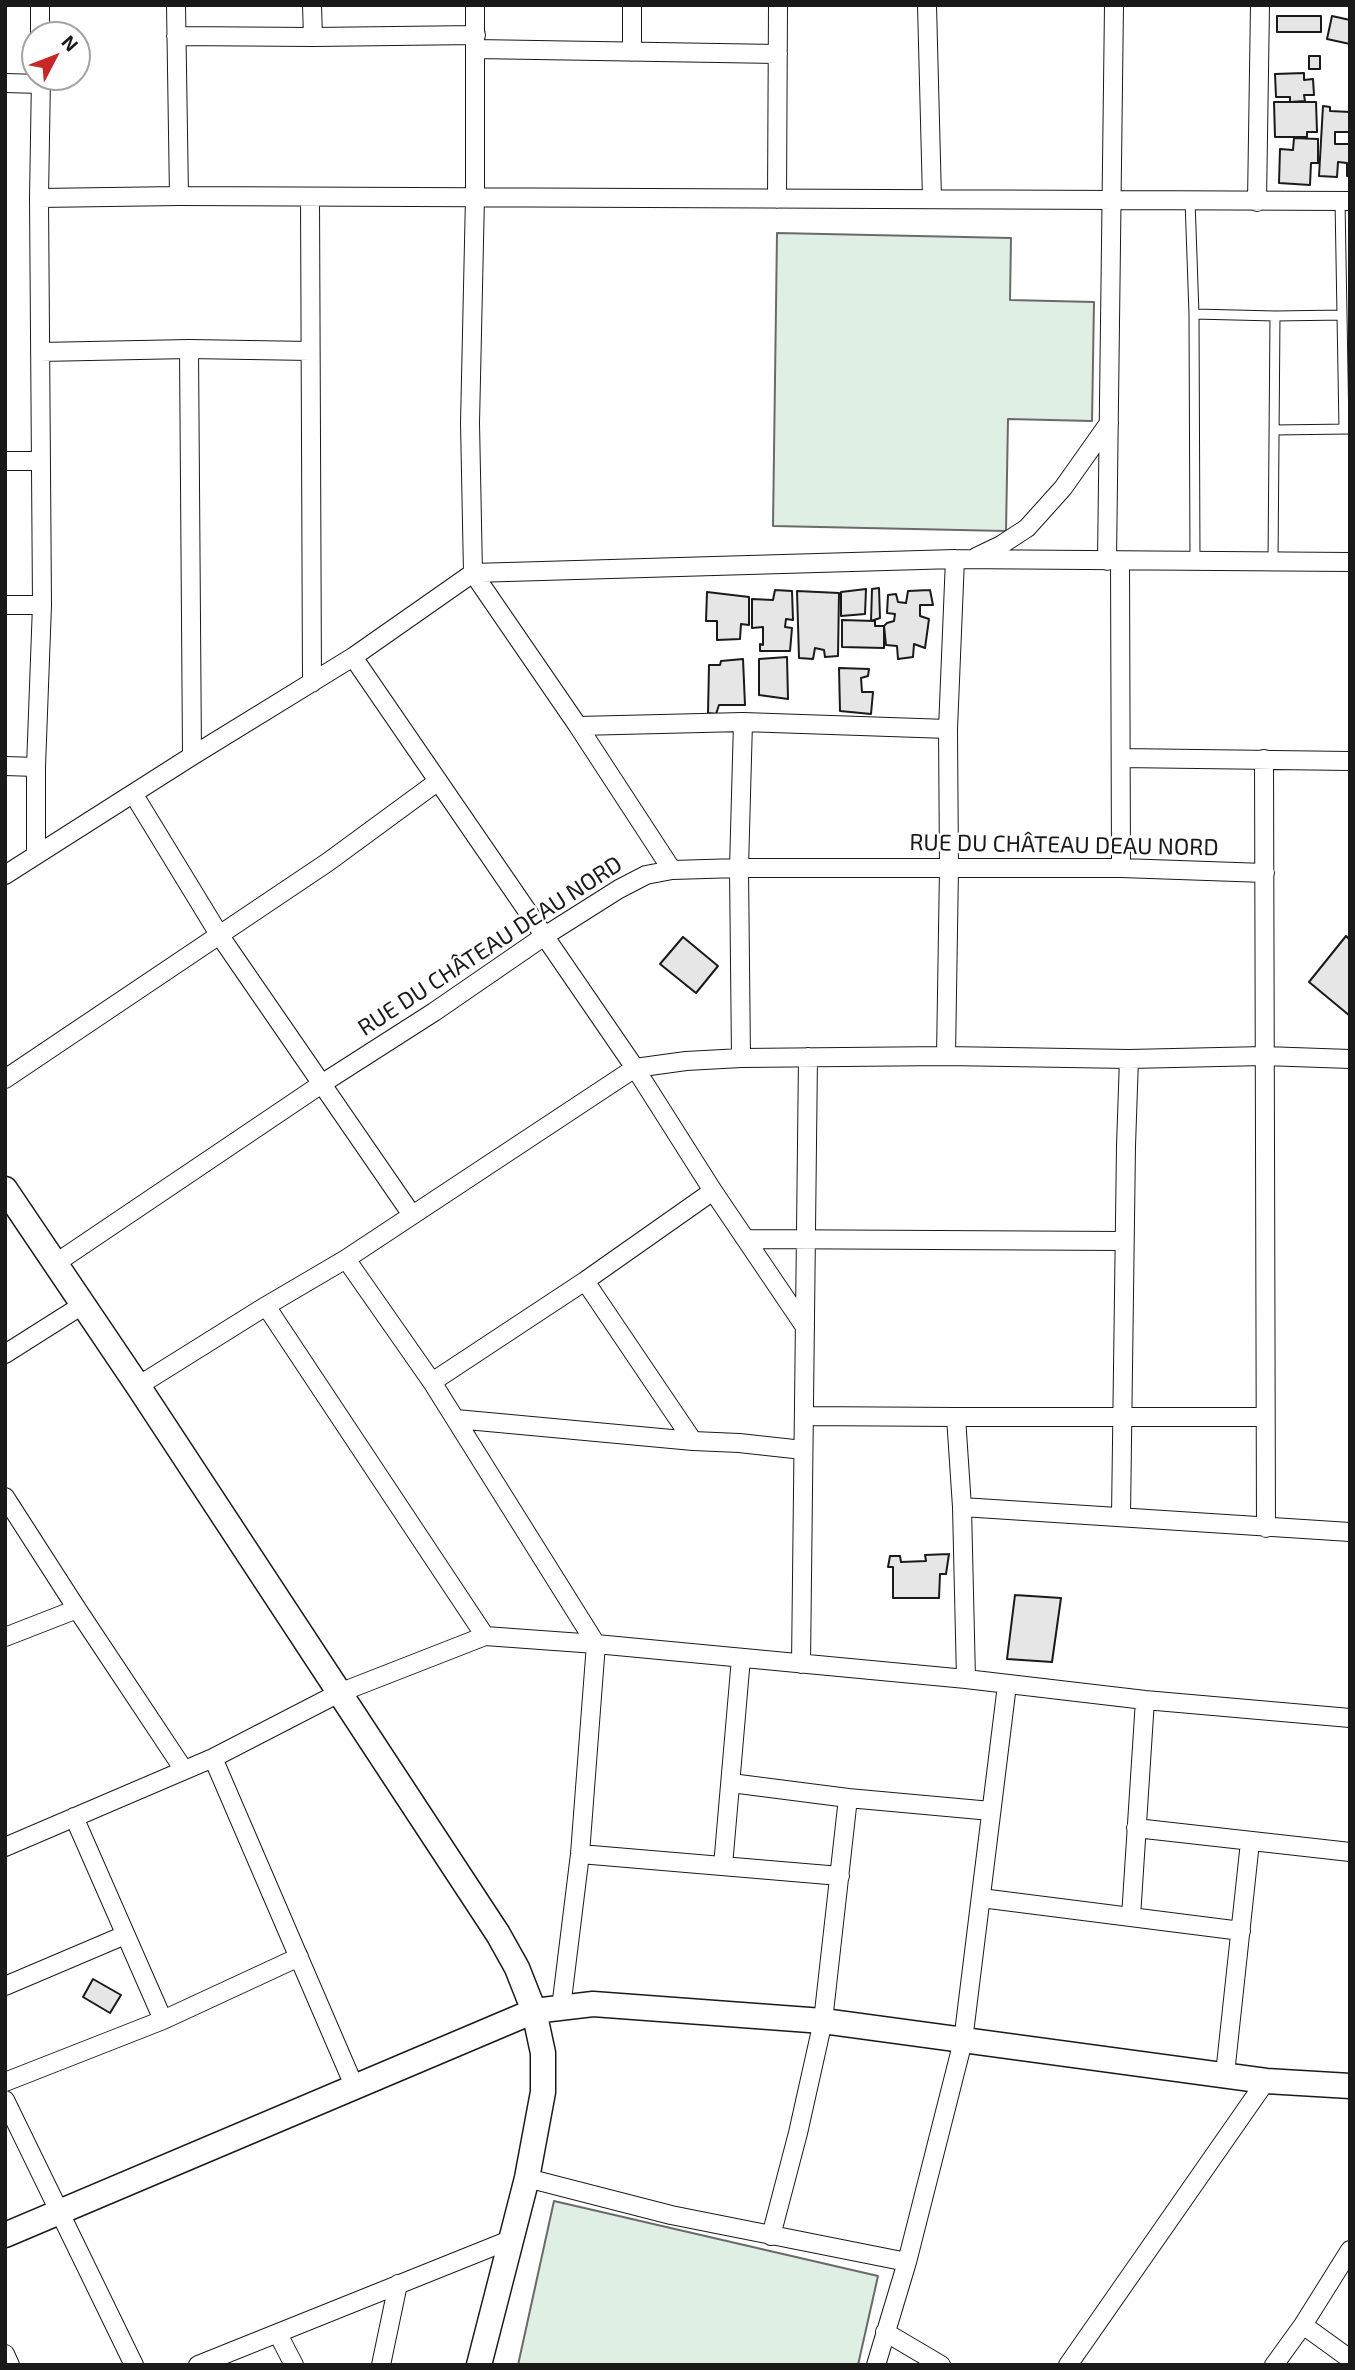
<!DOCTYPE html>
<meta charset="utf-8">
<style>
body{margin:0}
#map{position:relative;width:1355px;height:2370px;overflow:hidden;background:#fff;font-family:"Exo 2",sans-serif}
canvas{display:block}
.frame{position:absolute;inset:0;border:7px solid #1a1a1a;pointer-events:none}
.north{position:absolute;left:21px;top:21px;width:70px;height:70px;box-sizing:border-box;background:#fff;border:2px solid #a3a3a3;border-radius:50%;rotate:48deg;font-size:19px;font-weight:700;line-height:28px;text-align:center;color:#1a1a1a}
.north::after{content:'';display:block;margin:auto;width:24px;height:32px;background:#c62828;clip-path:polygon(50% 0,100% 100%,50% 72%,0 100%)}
</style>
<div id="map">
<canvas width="1355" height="2370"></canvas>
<div class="frame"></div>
<div class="north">N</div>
</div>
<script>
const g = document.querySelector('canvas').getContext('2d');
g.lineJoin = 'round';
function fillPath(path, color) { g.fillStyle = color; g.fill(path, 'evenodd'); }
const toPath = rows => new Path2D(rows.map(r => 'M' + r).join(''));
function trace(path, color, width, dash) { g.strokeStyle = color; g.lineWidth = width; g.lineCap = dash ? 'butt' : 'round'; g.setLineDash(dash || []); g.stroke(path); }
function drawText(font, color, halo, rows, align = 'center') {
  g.font = font + ' "Exo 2",sans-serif'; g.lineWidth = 5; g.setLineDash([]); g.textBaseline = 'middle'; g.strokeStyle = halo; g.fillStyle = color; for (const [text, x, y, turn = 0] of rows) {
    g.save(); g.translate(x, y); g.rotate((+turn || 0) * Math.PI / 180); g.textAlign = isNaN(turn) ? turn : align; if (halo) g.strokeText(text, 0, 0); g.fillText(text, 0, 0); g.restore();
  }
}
const green = toPath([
 [777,233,1011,238,1010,300,1094,302,1092,421,1008,419,1006,531,773,526,777,233],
 [554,2201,878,2276,858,2365,518,2365,554,2201]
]);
fillPath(green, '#e0efe3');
trace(green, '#6a6a6a', 2);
const building = toPath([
 [1277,16,1321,16,1321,32,1277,32,1277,16],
 [1332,16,1350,20,1350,44,1327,39,1332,16],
 [1309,56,1320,56,1320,69,1309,69,1309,56],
 [1304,73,1304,80,1313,79,1314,95,1304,95,1305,101,1290,102,1290,97,1276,97,1275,74,1304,73],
 [1274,102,1316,102,1317,132,1307,132,1307,137,1275,137,1274,102],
 [1323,106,1330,107,1330,111,1350,112,1350,176,1347,176,1347,163,1338,162,1337,177,1319,176,1323,106],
 [1335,132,1350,132,1350,144,1335,144,1335,132],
 [1294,138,1318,139,1318,163,1311,163,1310,185,1279,183,1280,149,1293,150,1294,138],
 [879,588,880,618,871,621,872,589,879,588],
 [866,589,865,614,841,616,841,592,866,589],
 [775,590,792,591,793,620,786,619,785,627,792,628,790,651,760,651,760,644,763,645,763,627,752,628,752,599,773,600,775,590],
 [930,590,933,605,920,605,920,616,929,619,925,648,914,644,913,657,898,659,897,646,886,645,884,626,887,623,894,621,895,614,887,613,888,595,896,594,898,602,906,603,908,591,930,590],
 [797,591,839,593,838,656,825,657,824,650,815,648,813,659,799,658,797,591],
 [707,592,749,597,749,625,741,624,740,639,717,640,717,621,706,621,707,592],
 [842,620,875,621,875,626,884,626,884,648,842,647,842,620],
 [787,657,788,699,759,695,759,659,787,657],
 [743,659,745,705,719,705,716,714,708,713,709,665,720,665,721,661,743,659],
 [839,668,869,669,868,676,861,678,862,692,873,692,871,714,840,711,839,668],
 [1346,936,1350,940,1350,1016,1309,982,1346,936],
 [683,937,718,966,696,993,660,964,683,937],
 [949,1554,946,1574,940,1574,939,1598,893,1598,893,1567,888,1567,890,1556,900,1556,901,1562,926,1561,925,1555,949,1554],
 [1015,1595,1061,1598,1052,1662,1007,1659,1015,1595],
 [93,1979,121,1995,110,2013,83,1997,93,1979]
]);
fillPath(building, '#e6e6e6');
trace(building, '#1a1a1a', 2);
const service = toPath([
 [1190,200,1194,314,1195,561],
 [1340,201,1344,429],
 [1194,314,1275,316,1342,315],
 [1274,430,1349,429],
 [1273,562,1275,316]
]);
const minor = toPath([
 [40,5,40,35],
 [176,5,179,196],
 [312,5,313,37],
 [475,5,475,197,470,423,473,573,578,726,672,870],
 [927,5,932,199],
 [176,36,313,37,476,35],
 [476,49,778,54],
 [632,52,632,5],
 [5,83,41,84],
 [310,197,312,683],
 [39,198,179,196,1350,201],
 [777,199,778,5],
 [1257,202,1260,5],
 [189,349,192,756],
 [40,352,189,349,310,351],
 [5,461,41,461],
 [976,557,1001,545,1027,528,1063,488,1109,423],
 [1107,561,1114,5],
 [1120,561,1121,868],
 [5,605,42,605],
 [353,657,635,1068,713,1191,805,1327],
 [578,726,743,722,948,729],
 [1121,758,1350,761],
 [1264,759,1266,1528],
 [5,766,36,767],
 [134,795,220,936,412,1215],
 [36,854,36,767,42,605,39,198,41,77],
 [5,875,192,756,353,657,473,573,955,559,1350,562],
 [946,1056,949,868,948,729,955,559],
 [741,1058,739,868,743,722],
 [5,1079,328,862,437,782],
 [747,1239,1124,1241],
 [346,1259,432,1382,596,1644,580,1854,561,2008],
 [56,1263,323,1083,434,1012,543,937,619,889,646,875,672,870,739,868,1121,868,1265,873],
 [585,1281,693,1441],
 [266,1306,485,1636],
 [5,1354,84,1304],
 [432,1382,585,1281,713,1191],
 [138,1386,266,1306,346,1259,635,1068,686,1061,741,1058,946,1056,1129,1059,1264,1056,1350,1059],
 [804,1416,956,1417,962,1507,966,1679],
 [956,1417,1265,1417],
 [456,1419,693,1441,739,1443,803,1450],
 [5,1497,77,1609,184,1770],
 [962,1507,1350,1532],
 [1121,1516,1126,1146,1129,1059],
 [5,1637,77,1609],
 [801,1664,808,1057],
 [213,1758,355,2088],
 [731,1783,848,1798,823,2021,798,2133,771,2236],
 [848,1798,991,1811],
 [1136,1828,1350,1852],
 [5,1847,213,1758,339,1693,485,1636,596,1644,966,1679,1145,1700,1350,1718],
 [580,1854,840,1876],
 [723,1866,741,1658],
 [981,1898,1241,1931],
 [1131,1917,1145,1700],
 [5,1986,125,1935],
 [163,2020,299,1957],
 [1225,2074,1250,1842],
 [5,2082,163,2020,74,1817],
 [5,2100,134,2365],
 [527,2178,671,2215,907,2262],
 [1303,2325,1350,2359],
 [885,2332,941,2365],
 [278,2334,294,2365],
 [5,2354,10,2365],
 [198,2365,512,2239],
 [381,2365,398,2284],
 [876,2365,907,2262,963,2041,1007,1685],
 [1068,2365,1266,2081],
 [1274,2365,1303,2325,1350,2250]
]);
const secondary = toPath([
 [5,1189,138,1386,498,1934,517,1968,534,2011,543,2053,543,2092,527,2178,479,2365],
 [5,2235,534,2011,593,2004,823,2021,1266,2081,1350,2086]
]);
trace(service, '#1a1a1a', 11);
trace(minor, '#1a1a1a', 20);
trace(secondary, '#1a1a1a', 27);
trace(service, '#fff', 9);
trace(minor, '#fff', 18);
trace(secondary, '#fff', 24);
drawText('23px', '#1a1a1a', '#fff', [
 ["RUE DU CHÂTEAU DEAU NORD",1064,845,1],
 ["RUE DU CHÂTEAU DEAU NORD",490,946,-33]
]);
</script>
